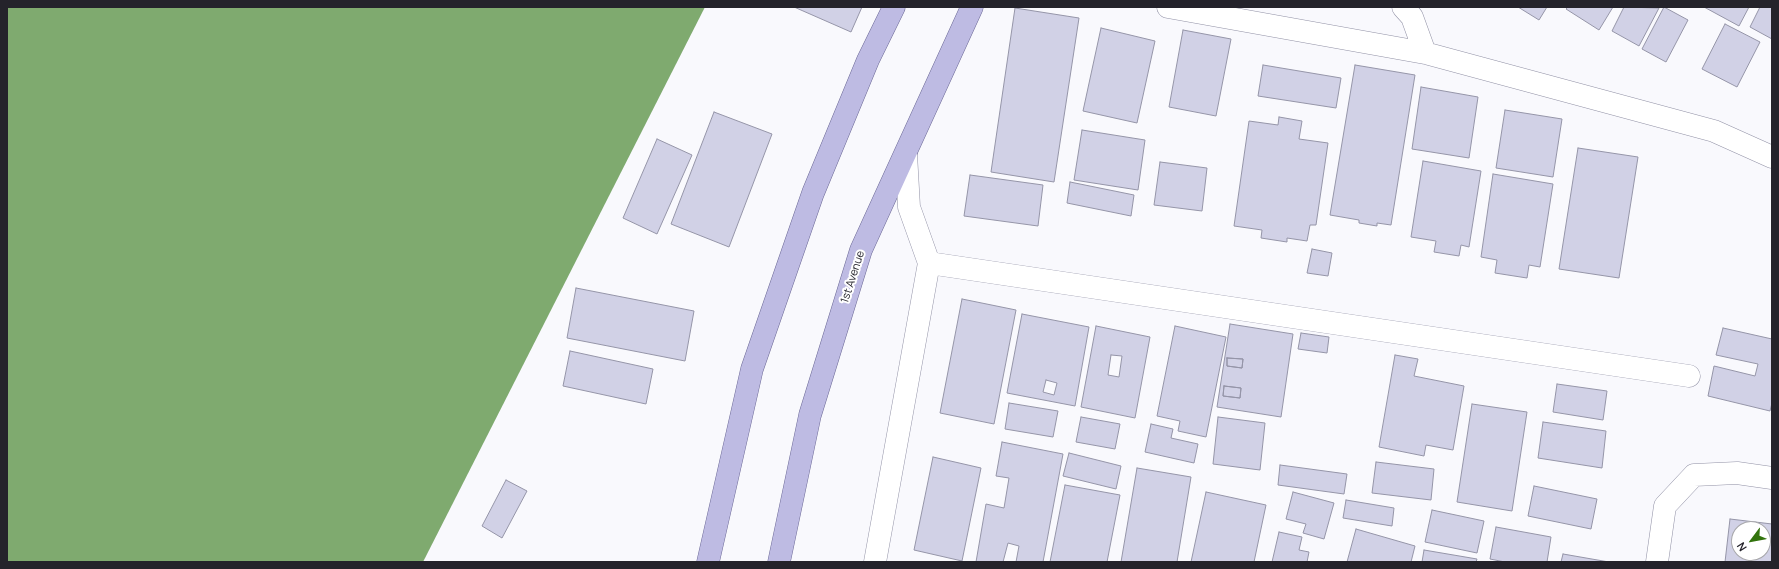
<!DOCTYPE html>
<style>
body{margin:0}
#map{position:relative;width:1779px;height:569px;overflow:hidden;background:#f9f9fd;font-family:Manrope,sans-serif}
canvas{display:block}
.frame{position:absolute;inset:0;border:8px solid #24232b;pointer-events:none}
.north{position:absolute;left:1731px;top:521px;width:40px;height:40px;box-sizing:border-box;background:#fff;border:1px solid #a7a7aa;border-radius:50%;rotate:238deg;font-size:11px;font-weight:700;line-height:16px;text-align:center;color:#24232b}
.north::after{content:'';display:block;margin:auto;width:14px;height:18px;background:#32730d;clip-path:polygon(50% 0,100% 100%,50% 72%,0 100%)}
</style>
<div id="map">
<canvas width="1779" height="569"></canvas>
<div class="frame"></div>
<div class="north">N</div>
</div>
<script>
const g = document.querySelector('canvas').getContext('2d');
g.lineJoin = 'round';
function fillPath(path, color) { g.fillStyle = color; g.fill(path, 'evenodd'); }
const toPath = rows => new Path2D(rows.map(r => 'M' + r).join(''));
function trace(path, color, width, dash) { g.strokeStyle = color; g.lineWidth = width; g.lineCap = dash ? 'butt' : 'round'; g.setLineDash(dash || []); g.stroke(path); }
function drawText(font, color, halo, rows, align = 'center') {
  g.font = font + ' Manrope,sans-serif'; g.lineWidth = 4; g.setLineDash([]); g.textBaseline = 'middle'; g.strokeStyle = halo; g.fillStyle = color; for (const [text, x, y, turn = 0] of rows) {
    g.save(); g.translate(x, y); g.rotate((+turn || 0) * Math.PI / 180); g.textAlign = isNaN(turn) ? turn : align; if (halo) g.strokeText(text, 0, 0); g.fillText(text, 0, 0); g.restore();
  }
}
fillPath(toPath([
 [7,7,705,7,423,562,7,562]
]), '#7faa6f');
const building = toPath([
 [794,7,862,7,851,32,794,7],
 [1518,7,1547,7,1539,20,1518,7],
 [1568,7,1613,7,1599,30,1566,9,1568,7],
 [1624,7,1659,8,1639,46,1612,31,1624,7],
 [1664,7,1688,20,1666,62,1642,49,1664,7],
 [1704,7,1749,7,1739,26,1704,7],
 [1760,7,1772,7,1772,39,1750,27,1760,7],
 [1015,8,1079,18,1054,182,991,172,1015,8],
 [1725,24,1760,42,1737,87,1702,69,1725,24],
 [1101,28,1155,41,1137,123,1083,111,1101,28],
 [1183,30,1231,39,1216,116,1169,107,1183,30],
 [1263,65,1341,78,1336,108,1258,96,1263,65],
 [1355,65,1415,75,1391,225,1377,223,1377,226,1359,223,1359,220,1330,215,1355,65],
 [1421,87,1478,97,1469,158,1412,149,1421,87],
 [1505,110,1562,119,1553,177,1496,168,1505,110],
 [714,112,772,134,729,247,671,224,714,112],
 [1279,117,1302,121,1299,139,1328,143,1316,225,1310,225,1307,241,1287,238,1287,242,1261,238,1262,230,1234,226,1249,121,1278,125,1279,117],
 [1082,130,1145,140,1138,190,1074,180,1082,130],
 [657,139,692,155,657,234,623,218,657,139],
 [1578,148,1638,157,1619,278,1559,269,1578,148],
 [1423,161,1481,171,1469,247,1461,245,1459,256,1434,252,1436,241,1411,237,1423,161],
 [1160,162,1207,168,1202,211,1154,205,1160,162],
 [1493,174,1553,184,1540,267,1529,265,1527,278,1495,273,1497,260,1481,257,1493,174],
 [970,175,1043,185,1038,226,964,216,970,175],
 [1070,182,1134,195,1131,216,1067,203,1070,182],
 [1312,249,1332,253,1328,276,1307,273,1312,249],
 [576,288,694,311,685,361,567,338,576,288],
 [962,299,1016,310,994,424,940,413,962,299],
 [1022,314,1089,327,1075,406,1007,393,1022,314],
 [1046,380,1057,383,1054,395,1043,392,1046,380],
 [1230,324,1293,334,1281,417,1217,407,1230,324],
 [1227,358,1243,359,1242,368,1227,366,1227,358],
 [1224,386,1241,388,1240,398,1223,396,1224,386],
 [1096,326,1150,337,1135,418,1081,407,1096,326],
 [1111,355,1122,356,1119,377,1108,375,1111,355],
 [1175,326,1226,337,1206,437,1178,431,1180,421,1157,416,1175,326],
 [1723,328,1772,339,1772,403,1770,411,1708,396,1714,366,1755,376,1758,364,1716,355,1723,328],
 [1301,333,1329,337,1327,353,1298,349,1301,333],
 [570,351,653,369,646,404,563,386,570,351],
 [1395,355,1418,359,1414,376,1464,386,1453,450,1426,445,1424,456,1379,447,1395,355],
 [1227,358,1243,359,1242,368,1227,366,1227,358],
 [1557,384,1607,391,1603,420,1553,412,1557,384],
 [1224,386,1241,388,1240,398,1223,396,1224,386],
 [1009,403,1058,411,1053,437,1005,429,1009,403],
 [1472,404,1527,412,1512,511,1457,502,1472,404],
 [1081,417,1120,424,1115,449,1076,442,1081,417],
 [1218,417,1265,423,1260,470,1213,464,1218,417],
 [1543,422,1606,431,1602,468,1538,458,1543,422],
 [1151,424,1173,429,1171,438,1198,444,1194,463,1145,452,1151,424],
 [1002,442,1063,454,1043,562,1016,562,1019,546,1008,543,1003,562,976,562,986,504,1004,508,1009,478,996,476,1002,442],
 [1069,453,1121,466,1116,489,1063,476,1069,453],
 [933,457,981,468,962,561,914,550,933,457],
 [1376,462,1434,469,1431,500,1372,493,1376,462],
 [1280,465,1347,474,1344,494,1278,485,1280,465],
 [1137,468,1191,477,1177,562,1121,562,1137,468],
 [506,480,527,491,502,538,482,526,506,480],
 [1065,485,1120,495,1107,562,1050,562,1065,485],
 [1534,486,1597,499,1591,529,1528,516,1534,486],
 [1206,492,1266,505,1254,562,1191,562,1206,492],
 [1293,492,1334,503,1324,539,1303,533,1306,524,1286,519,1293,492],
 [1346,500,1394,508,1392,526,1343,518,1346,500],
 [1432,510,1484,521,1477,553,1425,542,1432,510],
 [1730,519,1772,524,1772,562,1725,562,1730,519],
 [1739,529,1763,529,1763,553,1739,553,1739,529],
 [1496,527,1551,537,1547,562,1505,562,1490,559,1496,527],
 [1356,529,1415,546,1411,562,1347,562,1356,529],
 [1279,532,1302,537,1299,550,1309,552,1307,562,1272,562,1279,532],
 [1424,550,1477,559,1476,562,1422,562,1424,550],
 [1563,554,1609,562,1561,562,1563,554]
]);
fillPath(building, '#d1d1e6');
trace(building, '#9595a8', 1);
const minor = toPath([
 [1168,7,1425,53,1714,131,1772,157],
 [1403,7,1412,17,1425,53],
 [929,263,1689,376],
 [875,562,929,263,909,207,906,154],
 [1657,562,1665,506,1694,475,1737,473,1772,478]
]);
const major = toPath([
 [708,562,752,369,813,193,868,60,894,7],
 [779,562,810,415,861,250,972,7]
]);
trace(minor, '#9292a6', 23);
trace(major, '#6c6996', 23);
trace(minor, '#fff', 22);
trace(major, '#bebbe3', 22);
drawText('11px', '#24232b', '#fff', [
 ["1st Avenue",853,277,-72]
]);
</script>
